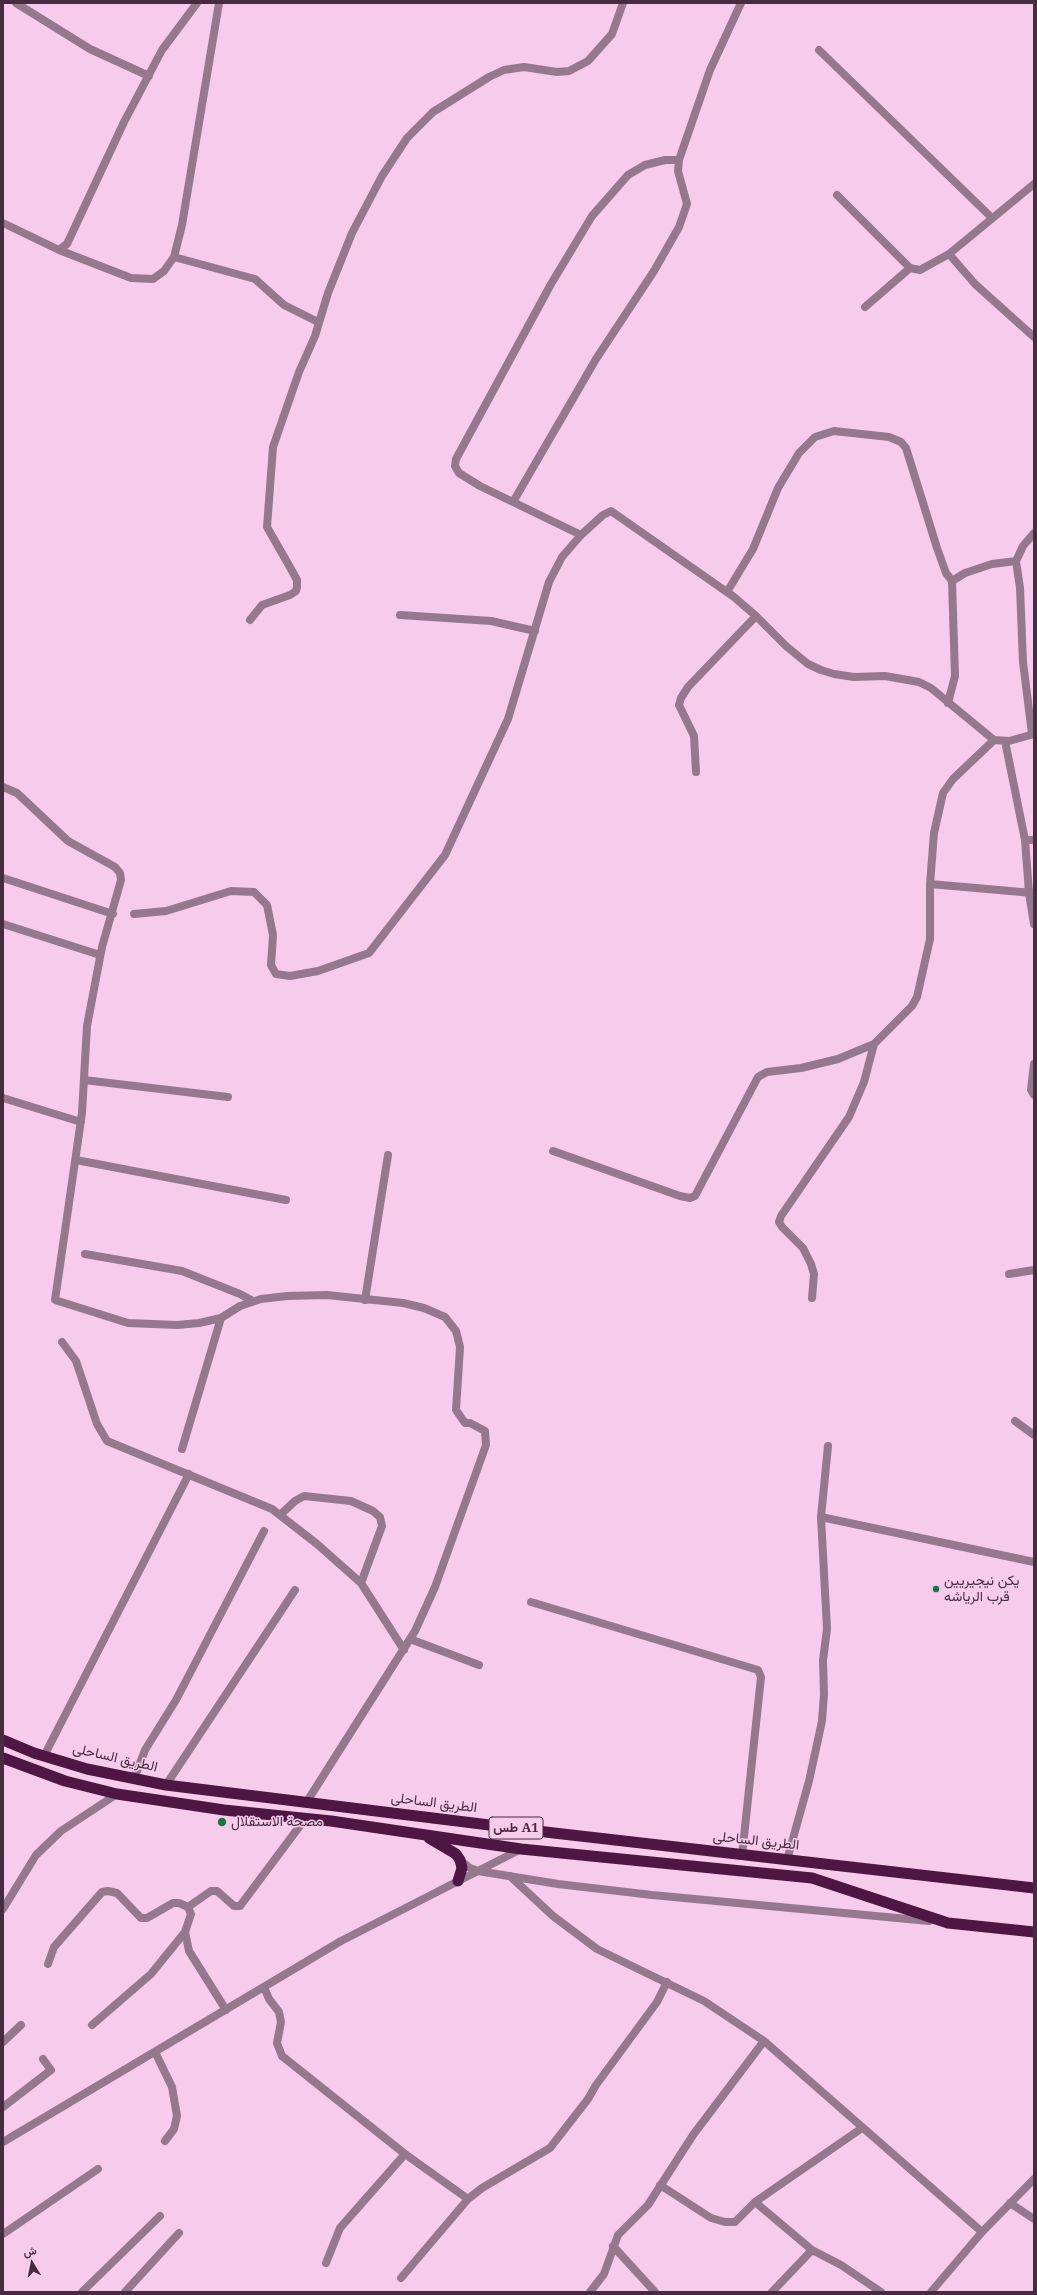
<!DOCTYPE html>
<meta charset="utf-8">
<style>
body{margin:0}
#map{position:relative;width:1037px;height:2295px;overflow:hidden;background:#f7cbeb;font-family:"Noto Serif",Vazirmatn,serif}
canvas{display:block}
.frame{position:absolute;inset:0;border:4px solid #472b40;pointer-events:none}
.north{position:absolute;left:12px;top:2243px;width:40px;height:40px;-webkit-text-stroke:3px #f7cbeb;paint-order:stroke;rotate:350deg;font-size:11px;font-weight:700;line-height:16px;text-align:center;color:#472b40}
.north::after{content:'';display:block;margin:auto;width:14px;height:18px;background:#472b40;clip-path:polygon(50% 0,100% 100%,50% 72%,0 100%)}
</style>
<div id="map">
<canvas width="1037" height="2295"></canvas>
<div class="frame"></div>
<div class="north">ش</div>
</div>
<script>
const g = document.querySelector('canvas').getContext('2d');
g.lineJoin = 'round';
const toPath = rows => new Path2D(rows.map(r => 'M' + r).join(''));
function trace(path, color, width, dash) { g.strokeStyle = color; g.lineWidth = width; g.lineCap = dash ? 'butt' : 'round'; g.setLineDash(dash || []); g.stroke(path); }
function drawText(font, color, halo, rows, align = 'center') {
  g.font = font + ' "Noto Serif",Vazirmatn,serif'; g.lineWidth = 3; g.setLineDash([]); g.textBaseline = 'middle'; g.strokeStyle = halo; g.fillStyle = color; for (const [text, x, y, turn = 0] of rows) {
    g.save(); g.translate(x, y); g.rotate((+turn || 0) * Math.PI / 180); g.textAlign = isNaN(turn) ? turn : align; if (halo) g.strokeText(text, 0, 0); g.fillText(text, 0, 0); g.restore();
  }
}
trace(toPath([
 [16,3,90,49,149,76],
 [819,50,992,218],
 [679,160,665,160,645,165,628,175,592,216,551,284,456,459,455,466,459,473,480,486,581,535,603,515,611,511,734,597,756,616,786,646,808,664,821,670,834,674,854,677,885,676,919,682,931,688,994,740,1009,741,1034,734],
 [837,195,910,268,920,270,949,254,1034,184],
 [3,223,59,250,67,244,124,122,162,50,197,3],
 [59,250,131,278,153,279,164,271,174,257,182,225,219,3],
 [949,254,975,284,1034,337],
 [174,257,255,279,284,305,318,322],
 [865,307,910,268],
 [513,502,596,359,654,271,679,227,687,204,678,171,679,160,710,70,741,3],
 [727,592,753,549,778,488,799,453,815,437,834,431,889,437,901,442,906,448,937,548,946,573,952,581],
 [400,615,491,621,535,631],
 [250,620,262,605,290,595,296,591,297,587,297,580,291,569,267,527,273,447,299,372,315,336,328,293,352,233,382,176,407,138,433,112,489,77,504,70,524,67,557,72,569,71,588,61,612,34,623,3],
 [948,703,955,676,952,581,965,573,992,564,1016,561],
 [1032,734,1023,662,1020,588,1016,561,1023,546,1034,533],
 [1005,741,1025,840,1029,893,1034,924],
 [696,772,694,736,679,705,681,698,688,687,756,616],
 [3,787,17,793,68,841,115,867,120,873,121,880,102,947,87,1026,82,1113,55,1300,128,1323,177,1325,199,1323,221,1318,240,1306,261,1299,287,1296,327,1295,403,1303,424,1308,445,1317,456,1331,460,1347,456,1410,465,1423,470,1423,485,1431,486,1445,435,1587,415,1631,306,1803],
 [1025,840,1034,840],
 [3,878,113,914],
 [930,884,1033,893],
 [134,914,166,911,231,891,254,892,267,905,273,935,271,965,276,974,290,976,318,971,369,953,445,855,508,719,549,582,562,557,581,535],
 [3,924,100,955],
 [1034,1064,1031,1090,1034,1095],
 [84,1080,228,1097],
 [3,1098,81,1122],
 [553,1151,680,1196,690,1198,695,1196,758,1077,767,1072,801,1068,838,1059,874,1044,912,1006,917,997,930,939,930,884,934,833,943,793,953,779,994,740],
 [76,1160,286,1200],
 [85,1254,182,1271,240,1294,253,1301],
 [1009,1274,1034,1270],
 [812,1298,814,1274,811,1264,803,1248,782,1227,779,1222,781,1216,849,1117,864,1082,874,1044],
 [365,1300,388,1155],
 [62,1342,76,1361,97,1424,107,1441,272,1509,317,1544,361,1583,404,1650],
 [1015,1421,1034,1435],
 [182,1449,221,1318],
 [280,1515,295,1501,304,1496,351,1501,373,1511,380,1517,382,1526,361,1583],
 [821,1517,1034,1562],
 [531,1602,758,1670,761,1677,742,1855],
 [410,1639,479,1665],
 [44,1756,189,1474],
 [134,1779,145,1750,176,1700,264,1531],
 [166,1785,295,1590],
 [460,1860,470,1868,478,1871,558,1884,652,1895,929,1921],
 [787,1860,809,1781,822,1721,824,1694,823,1660,827,1629,821,1517,828,1446],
 [510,1876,553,1916,597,1949,704,2001,764,2041,982,2232],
 [188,1907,211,1891,217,1891,234,1906,240,1906,305,1819],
 [3,1909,36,1855,61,1831,117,1794],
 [48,1964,54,1947,102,1892,108,1891,117,1893,141,1918,147,1918,173,1903,179,1903,188,1907,191,1914,185,1932,189,1951,226,2010],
 [264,1987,269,1999,279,2012,281,2022,277,2043,282,2056,405,2154,468,2199,482,2188,550,2148,588,2099,596,2085,657,2002,667,1982],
 [92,2025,151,1974,185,1932],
 [3,2042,21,2025],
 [155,2052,172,2087,177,2116,174,2129,165,2141],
 [3,2107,51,2070,43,2059],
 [660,2185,711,2218,725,2222,735,2222,755,2202,812,2250],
 [755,2202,862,2128],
 [1010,2203,1034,2219],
 [3,2234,98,2169],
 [613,2246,655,2292],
 [326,2263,340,2228,405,2154],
 [401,2278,468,2199],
 [82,2292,160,2216],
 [125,2292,179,2233],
 [590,2292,604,2274,618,2235,648,2205,693,2135,764,2041],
 [772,2292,812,2250,841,2265,881,2292],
 [931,2292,982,2232,1034,2179]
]), '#96788e', 8);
trace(toPath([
 [3,2142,341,1941,521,1849]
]), '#96788e', 8);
trace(toPath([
 [3,1740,34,1753,87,1769,166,1785,554,1833,1034,1888],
 [3,1758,65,1781,117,1794,224,1810,331,1821,521,1849,812,1878,948,1923,1034,1932],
 [429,1838,456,1854,460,1860,462,1868,458,1881]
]), '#4e1643', 11);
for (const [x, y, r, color] of [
 [936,1589,4,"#1c7549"],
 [222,1822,5,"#1c7549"]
]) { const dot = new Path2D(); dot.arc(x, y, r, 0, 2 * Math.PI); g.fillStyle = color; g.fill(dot); trace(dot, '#f7cbeb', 1.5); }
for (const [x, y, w] of [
 [516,1828,54]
]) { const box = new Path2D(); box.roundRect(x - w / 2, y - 11, w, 22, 3); g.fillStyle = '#f7cbeb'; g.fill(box); trace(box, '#472b40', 1); }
drawText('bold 13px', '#472b40', null, [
 ["طس A1",516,1828]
]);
drawText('14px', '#472b40', '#f7cbeb', [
 ["يكن نيجيريين",944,1581],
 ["قرب الرياشه",944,1597],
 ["مصحة الاستقلال",231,1822]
], 'left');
drawText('14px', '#472b40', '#f7cbeb', [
 ["الطريق الساحلى",115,1758,13],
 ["الطريق الساحلى",434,1803,7],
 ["الطريق الساحلى",756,1841,6]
]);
</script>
